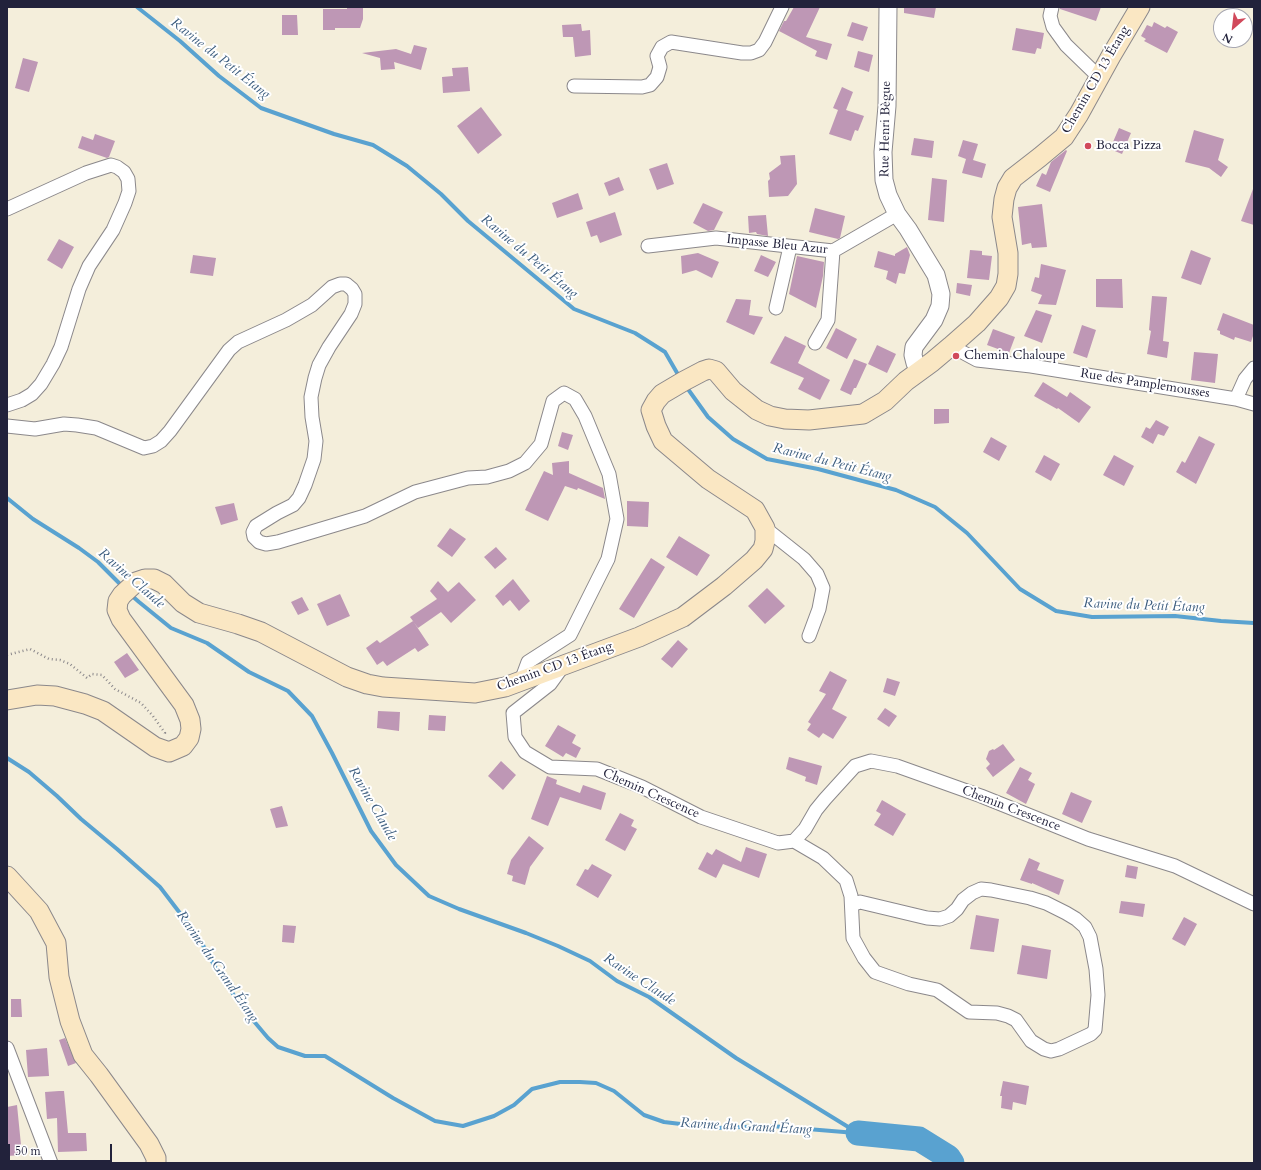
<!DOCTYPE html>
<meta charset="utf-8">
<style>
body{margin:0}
#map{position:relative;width:1261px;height:1170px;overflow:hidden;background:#f4eedb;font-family:Cardo,serif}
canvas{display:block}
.frame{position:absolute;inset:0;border:8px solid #22223b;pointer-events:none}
.north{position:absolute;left:1213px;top:8px;width:40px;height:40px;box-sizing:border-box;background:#fff;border:1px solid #a7a7b1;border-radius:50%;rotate:208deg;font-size:11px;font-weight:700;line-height:16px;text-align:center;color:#22223b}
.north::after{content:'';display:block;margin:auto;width:14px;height:18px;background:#d1495b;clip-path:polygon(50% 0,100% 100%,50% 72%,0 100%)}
.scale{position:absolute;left:8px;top:1144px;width:104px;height:18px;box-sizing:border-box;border:2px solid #22223b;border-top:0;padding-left:5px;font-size:12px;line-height:14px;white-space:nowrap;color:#22223b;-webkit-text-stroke:3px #fff;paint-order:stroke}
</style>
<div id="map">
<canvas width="1261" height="1170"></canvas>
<div class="frame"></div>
<div class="north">N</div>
<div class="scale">50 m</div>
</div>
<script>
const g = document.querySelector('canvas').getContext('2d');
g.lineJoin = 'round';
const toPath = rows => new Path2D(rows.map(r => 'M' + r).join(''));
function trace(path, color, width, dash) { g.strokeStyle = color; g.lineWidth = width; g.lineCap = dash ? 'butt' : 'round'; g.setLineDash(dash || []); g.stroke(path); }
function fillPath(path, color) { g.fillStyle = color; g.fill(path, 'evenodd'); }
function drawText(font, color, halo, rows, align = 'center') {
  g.font = font + ' Cardo,serif'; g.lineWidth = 4; g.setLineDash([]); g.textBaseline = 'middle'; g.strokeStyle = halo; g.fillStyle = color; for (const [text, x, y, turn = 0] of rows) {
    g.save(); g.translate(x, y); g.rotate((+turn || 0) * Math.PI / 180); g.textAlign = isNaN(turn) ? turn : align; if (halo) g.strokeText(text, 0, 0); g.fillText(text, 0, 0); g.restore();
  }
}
trace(toPath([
 [137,7,180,41,219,76,261,108,334,134,373,145,407,166,441,194,468,221,574,309,635,333,665,352,680,378],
 [685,385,708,417,733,439,767,459,818,469,896,490,935,507,967,533,1020,589,1056,611,1092,617,1175,616,1221,621,1254,623],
 [7,498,33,519,79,548,98,562,123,587],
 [131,595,139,602,171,628,207,643,249,672,288,691,312,716,332,753,371,831,396,865,429,896,459,909,526,933,558,946,590,961,617,981,649,997,736,1058,858,1133],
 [7,758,29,772,57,796,81,819,117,849,160,887,199,938,214,965,241,1006,268,1038,278,1047,305,1056,325,1056,393,1098,435,1121,463,1126,494,1116,514,1105,532,1089,560,1082,580,1082,596,1083,614,1091,644,1115,664,1122,714,1128,771,1126,856,1133]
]), '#59a2d0', 4);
trace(toPath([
 [858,1133,919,1139,948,1157,952,1163]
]), '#59a2d0', 25);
fillPath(toPath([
 [347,7,363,7,363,19,360,28,335,28,335,30,323,30,323,9,347,9],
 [794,7,820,7,806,37,832,44,827,60,815,56,817,51,779,31,784,21,786,21],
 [904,7,936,7,934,18,904,13],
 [1060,7,1101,7,1096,21,1060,9],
 [282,15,297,15,298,35,282,35],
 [852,22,868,27,863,41,847,36],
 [1154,22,1165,28,1167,26,1178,32,1167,53,1144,41,1146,39,1141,36,1147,25,1152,27],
 [581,24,582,31,590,30,591,55,575,57,573,37,563,37,562,25],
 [1016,28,1044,33,1041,49,1037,48,1035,54,1012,50],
 [414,45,427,48,421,70,394,62,395,69,381,70,380,58,362,53,396,49,411,54],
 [858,51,873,55,869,72,854,67],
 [23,58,38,62,29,92,15,88],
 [468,67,470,91,443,93,442,77,453,76,452,68],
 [842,87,853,92,846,110,864,116,858,131,855,130,851,141,829,134,838,110,833,108],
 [481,107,502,135,478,154,457,126],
 [1119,128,1131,133,1122,154,1110,149],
 [1194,130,1224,139,1218,160,1228,167,1221,177,1209,168,1185,162],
 [95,134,115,141,109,157,107,158,78,148,82,136,93,140],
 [914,138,934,141,932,158,911,155],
 [963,140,978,144,973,160,986,164,982,178,962,173,966,159,958,156],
 [1066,150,1067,151,1050,192,1036,186,1042,173,1046,175,1051,162],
 [795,155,797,184,788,196,769,197,768,181,770,179,769,173,781,164,780,156],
 [667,163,674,184,657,190,649,169],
 [619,177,624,190,609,196,604,183],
 [932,178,947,180,944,222,928,220],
 [1253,189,1254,190,1254,225,1241,221],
 [578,193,583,209,557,218,552,203],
 [703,203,723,212,714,230,708,231,693,223],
 [1042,204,1047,247,1032,248,1031,243,1022,245,1018,207],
 [815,208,845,216,840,238,838,239,809,232],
 [615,212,622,235,600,243,597,235,591,237,586,222],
 [766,215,768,236,757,234,756,232,749,233,748,216],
 [59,239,74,247,62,269,47,260],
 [907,247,910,255,905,274,899,273,896,284,886,279,888,271,874,267,878,251,895,256,895,254],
 [970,250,982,251,982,255,992,256,989,280,967,278],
 [1191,250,1211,258,1201,285,1181,278],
 [698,253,719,262,712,278,696,270,682,274,681,256],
 [193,255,216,258,213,276,190,273],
 [761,255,776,262,768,277,754,271],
 [797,256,824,262,823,276,816,308,789,294],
 [1041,264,1066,270,1056,305,1038,304,1042,295,1031,291,1035,277,1039,278],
 [1096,279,1122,279,1123,308,1096,307],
 [957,283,972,285,970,296,956,293],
 [1152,296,1167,297,1163,341,1169,342,1167,358,1147,354,1151,331,1149,330],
 [736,299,751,300,749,315,763,317,754,335,726,322],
 [1036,310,1052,315,1042,343,1024,336],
 [1223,313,1254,325,1254,333,1251,342,1235,337,1234,340,1220,334,1220,331,1217,330],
 [1082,325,1096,330,1087,358,1073,353],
 [836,328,857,339,847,359,826,348],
 [993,329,1015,337,1009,353,987,345],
 [785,336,806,346,798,363,830,380,820,400,798,389,804,378,770,363],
 [877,345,896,354,887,373,868,364],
 [1194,352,1218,354,1215,383,1191,380],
 [854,359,867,364,856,388,854,388,851,395,840,390],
 [1043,382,1067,397,1070,392,1091,407,1079,423,1058,408,1057,409,1034,396],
 [934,409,949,409,949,423,934,424],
 [1156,420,1169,427,1164,436,1158,434,1153,444,1141,437,1146,427,1150,429],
 [562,432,573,435,568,450,558,446],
 [1199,436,1215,444,1196,484,1176,472,1182,461,1185,463],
 [991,437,1007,446,999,461,983,452],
 [1044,455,1060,464,1051,481,1035,472],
 [1114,455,1134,466,1124,486,1103,475],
 [569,461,569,473,603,488,605,499,578,488,577,490,565,486,548,521,525,510,544,471,553,475,552,463],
 [627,501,649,502,648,527,627,526],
 [234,503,238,520,221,525,215,507],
 [450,528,466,539,452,557,437,546],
 [679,536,710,555,697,576,666,557],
 [496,547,507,559,495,569,484,557],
 [651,558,665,567,634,618,619,609],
 [513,579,530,601,519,611,510,600,503,606,495,596],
 [438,581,448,592,459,582,476,600,451,623,441,612,418,628,410,617,437,599,430,591],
 [767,588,785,606,765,624,748,606],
 [340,594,350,616,327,626,317,604],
 [302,597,309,610,298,615,291,602],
 [413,621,429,645,418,652,415,648,387,666,383,661,377,665,366,648,377,640,380,643],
 [678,640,688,649,672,668,661,659],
 [127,653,139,670,125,678,114,662],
 [830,671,847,680,832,709,847,717,833,739,823,733,819,738,807,730,811,724,808,722,826,694,819,691],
 [887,678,900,682,895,696,883,692],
 [885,708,897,716,889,727,877,719],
 [378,711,400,712,399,731,377,728],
 [429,715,446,716,445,731,428,730],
 [558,725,576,735,572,743,581,748,576,758,566,753,563,757,545,746],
 [1003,744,1015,760,993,777,986,768,990,764,986,759,989,751,993,749,994,750],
 [789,757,822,766,817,785,805,781,806,777,786,769],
 [501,761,516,775,503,790,488,776],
 [1020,767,1032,773,1028,780,1035,784,1026,804,1006,793],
 [547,776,557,780,556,784,580,793,583,785,606,793,601,810,560,797,548,826,531,819],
 [1071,792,1092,801,1082,823,1062,814],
 [882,800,906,814,893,836,874,825,881,814,876,811],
 [282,806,288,826,276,828,270,809],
 [620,813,634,820,631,826,637,829,625,851,605,840],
 [529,836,544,848,530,867,525,885,512,881,513,876,507,874,511,860],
 [746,847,767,854,759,878,723,864,716,878,698,869,707,852,712,855,716,849,741,862],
 [1029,858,1040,863,1037,870,1064,880,1059,895,1032,883,1032,884,1020,880],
 [592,864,612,875,598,898,576,885,585,869,588,870],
 [1127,865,1138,867,1136,879,1125,877],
 [1121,901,1145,904,1143,917,1119,913],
 [976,915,999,919,994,952,970,949],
 [1184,917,1197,924,1185,946,1172,939],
 [283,925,296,926,294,943,282,942],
 [1022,945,1051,950,1047,979,1017,974],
 [11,999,21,999,22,1017,11,1017],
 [65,1038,76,1063,68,1066,59,1040],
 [47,1048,49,1076,28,1077,26,1050],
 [1003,1081,1029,1086,1026,1105,1013,1102,1012,1110,1001,1108,1002,1096,1000,1096],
 [59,1091,64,1091,68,1133,86,1133,87,1151,58,1152,57,1118,47,1119,45,1092],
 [17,1105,22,1155,7,1156,7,1107]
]), '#be97b5');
const minor = toPath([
 [1052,7,1050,16,1053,27,1066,45,1099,77],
 [574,86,642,87,650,85,657,77,660,67,657,56,662,47,671,42,742,53,751,53,759,50,765,42,782,7],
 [7,209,86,173,111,165,117,167,124,172,128,179,129,191,125,203,113,230,89,266,79,289,61,347,53,364,41,384,32,394,22,400,7,405],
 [648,246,716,238,833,251,897,214],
 [776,308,790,247],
 [815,343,828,320,833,251],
 [951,346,977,360,1031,366,1236,399,1245,379,1254,368],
 [1236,399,1254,404],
 [7,426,35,429,64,424,77,425,96,428,144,448,153,446,161,441,170,431,229,350,238,342,286,320,312,305,332,287,340,284,346,284,352,289,355,294,355,304,351,314,329,347,319,365,315,378,311,397,312,417,316,441,314,459,305,485,299,498,293,505,277,513,256,526,253,532,254,537,259,542,266,544,278,542,365,516,415,492,468,478,487,477,509,471,525,463,541,444,553,401,564,393,575,399,585,416,609,474,617,519,608,559,570,635,528,662,521,681],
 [765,528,804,559,817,574,823,588,819,609,809,636],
 [563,666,550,684,513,713,515,737,525,752,550,767,597,769,642,787,701,817,778,843,794,841,823,858,846,880,851,896,853,938,864,958,875,972,909,984,937,990,969,1012,997,1013,1008,1016,1016,1020,1031,1041,1044,1049,1051,1051,1059,1049,1091,1034,1095,1030,1098,995,1096,969,1090,937,1085,927,1076,919,1066,913,1046,903,1030,898,991,890,981,889,972,893,963,900,957,909,949,916,940,919,927,918,860,902,852,905],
 [794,841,805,829,816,810,825,799,855,766,871,761,897,766,981,796,1088,839,1175,866,1254,904],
 [7,1048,51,1163]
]);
const tertiary = toPath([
 [888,7,887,106,883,152,884,180,888,195,897,214,908,229,936,275,941,294,940,306,934,320,914,347,913,355,915,363,919,371]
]);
const secondary = toPath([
 [7,700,37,695,55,696,85,704,103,711,155,747,169,752,183,746,189,738,191,729,190,720,184,705,121,619,117,610,118,601,122,595,136,582,145,579,154,579,164,584,183,603,199,613,238,624,261,632,347,677,367,684,383,687,475,693,505,687,639,637,683,617,724,586,754,560,763,549,765,541,765,528,755,510,708,479,663,441,656,426,651,410,656,401,662,394,684,381,703,371,709,369,716,371,733,391,757,410,770,416,785,419,809,420,863,414,885,401,906,381,932,362,951,346,977,323,999,298,1006,286,1008,274,1008,253,1002,217,1004,199,1007,188,1013,178,1040,157,1064,137,1079,114,1111,56,1140,7],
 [7,876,39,911,56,943,59,977,70,1021,83,1055,99,1075,149,1144,156,1158,156,1163]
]);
trace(minor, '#8b888b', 15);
trace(tertiary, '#8b888b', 19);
trace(secondary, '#8b888b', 21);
trace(toPath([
 [7,655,30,649,49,659,60,660,70,664,87,678,92,674,102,675,115,689,141,703,153,716,165,733,164,734]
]), '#8b888b', 2.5, [1, 3]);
trace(minor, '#fff', 13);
trace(tertiary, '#fff', 17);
trace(secondary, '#fae7c3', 19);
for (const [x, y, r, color] of [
 [1088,146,4,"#d1495b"],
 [956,356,4,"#d1495b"]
]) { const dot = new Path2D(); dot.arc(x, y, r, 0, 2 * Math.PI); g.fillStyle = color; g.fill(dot); trace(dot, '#fff', 1.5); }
drawText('13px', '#22223b', '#fff', [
 ["Chemin CD 13 Étang",1096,80,-60],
 ["Rue Henri Bègue",886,129,-89],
 ["Impasse Bleu Azur",777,245,6],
 ["Rue des Pamplemousses",1145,384,9],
 ["Chemin CD 13 Étang",555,667,-20],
 ["Chemin Crescence",651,794,24],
 ["Chemin Crescence",1011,809,21]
]);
drawText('13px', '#22223b', '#fff', [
 ["Bocca Pizza",1096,146],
 ["Chemin Chaloupe",964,356]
], 'left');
drawText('italic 14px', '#3b5c7e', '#fff', [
 ["Ravine du Petit Étang",220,59,38],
 ["Ravine du Petit Étang",529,257,40],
 ["Ravine du Petit Étang",832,463,14],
 ["Ravine Claude",131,579,41],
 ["Ravine du Petit Étang",1144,606,2],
 ["Ravine Claude",372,804,60],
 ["Ravine du Grand Étang",217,967,55],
 ["Ravine Claude",639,980,33],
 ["Ravine du Grand Étang",746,1127,3]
]);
</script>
